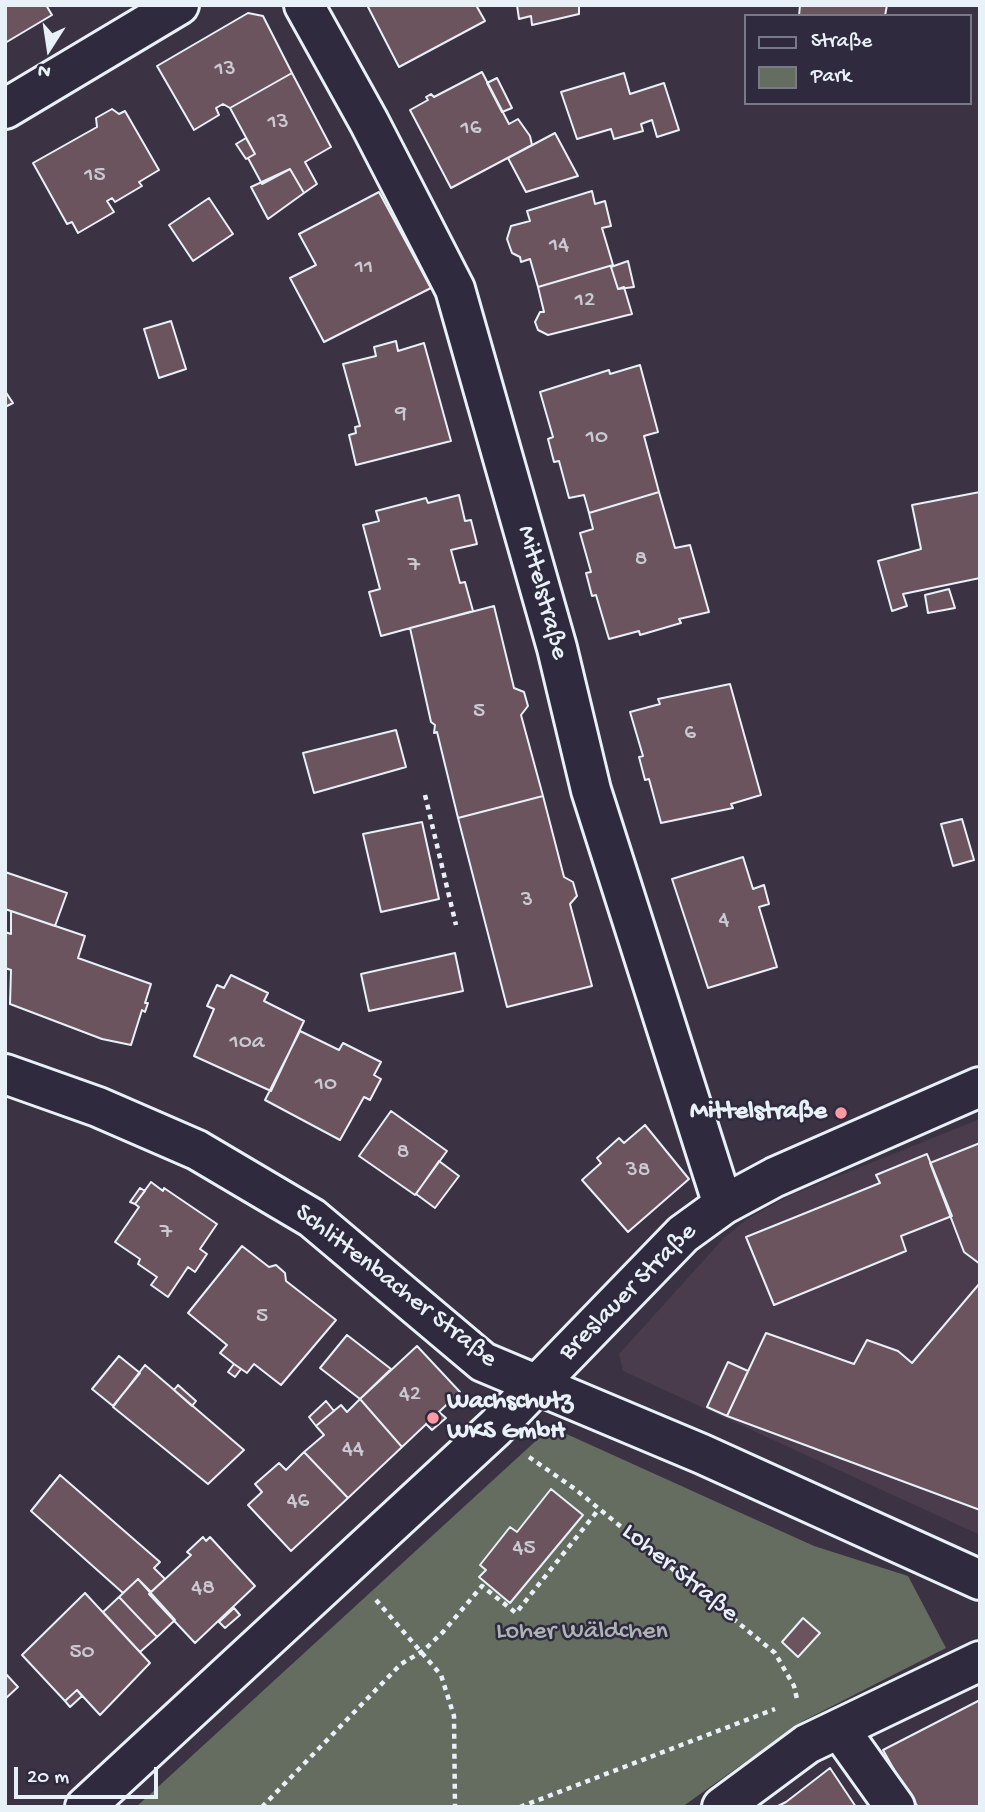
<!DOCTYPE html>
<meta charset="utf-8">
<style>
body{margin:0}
#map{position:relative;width:985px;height:1812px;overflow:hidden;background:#3b3244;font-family:"Gochi Hand",sans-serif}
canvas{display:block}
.frame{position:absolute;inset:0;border:7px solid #e8f1f8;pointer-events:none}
.legend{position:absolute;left:744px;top:14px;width:228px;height:91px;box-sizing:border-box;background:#2f2a3d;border:2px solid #797a88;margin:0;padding:9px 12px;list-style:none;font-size:21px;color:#e8f1f8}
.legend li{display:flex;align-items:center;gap:14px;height:35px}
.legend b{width:35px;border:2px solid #797a88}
.north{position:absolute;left:14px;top:14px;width:70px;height:70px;-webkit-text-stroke:5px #2f2a3d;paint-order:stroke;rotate:192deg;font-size:19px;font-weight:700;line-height:28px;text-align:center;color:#e8f1f8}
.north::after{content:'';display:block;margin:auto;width:24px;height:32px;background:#e8f1f8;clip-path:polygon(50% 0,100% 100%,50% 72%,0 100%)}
.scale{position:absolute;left:14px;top:1767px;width:144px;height:32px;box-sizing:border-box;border:4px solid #e8f1f8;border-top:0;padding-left:9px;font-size:21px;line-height:24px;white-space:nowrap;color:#e8f1f8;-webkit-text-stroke:5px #2f2a3d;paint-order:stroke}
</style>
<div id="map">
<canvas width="985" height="1812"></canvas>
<div class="frame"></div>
<ul class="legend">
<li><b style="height:9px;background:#2f2a3d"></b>Straße</li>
<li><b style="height:19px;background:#656c60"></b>Park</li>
</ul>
<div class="north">N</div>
<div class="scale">20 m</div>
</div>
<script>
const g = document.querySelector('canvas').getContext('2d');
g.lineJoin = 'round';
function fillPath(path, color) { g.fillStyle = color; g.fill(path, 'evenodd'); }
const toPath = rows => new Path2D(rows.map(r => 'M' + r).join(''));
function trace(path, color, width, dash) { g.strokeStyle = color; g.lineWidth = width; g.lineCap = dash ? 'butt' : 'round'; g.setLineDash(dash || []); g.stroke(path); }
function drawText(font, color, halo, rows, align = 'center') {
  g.font = font + ' "Gochi Hand",sans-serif'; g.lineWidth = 5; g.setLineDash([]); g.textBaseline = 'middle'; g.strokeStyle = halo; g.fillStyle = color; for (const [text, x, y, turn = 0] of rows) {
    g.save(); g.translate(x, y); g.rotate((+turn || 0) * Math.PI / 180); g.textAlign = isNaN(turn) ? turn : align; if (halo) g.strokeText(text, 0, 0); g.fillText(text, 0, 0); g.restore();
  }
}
fillPath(toPath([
 [980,1119,980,1535,623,1371,619,1354,724,1238,747,1219,791,1195]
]), '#4a3c4c');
fillPath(toPath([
 [551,1427,814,1546,908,1576,946,1648,803,1721,682,1807,136,1807]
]), '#656c60');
const building = toPath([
 [5,5,46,5,52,15,5,43,5,5],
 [367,5,476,5,485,21,399,67,367,5],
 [517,5,579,5,579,14,532,25,531,16,519,19,517,5],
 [800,5,887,5,885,16,799,16,800,5],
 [248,13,263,16,292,73,230,108,223,104,216,108,219,115,194,130,157,66,248,13],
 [482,72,509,124,518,119,530,136,532,145,451,188,410,110,428,100,426,97,431,94,434,97,482,72],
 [292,73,331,147,305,162,317,184,304,193,290,169,262,184,248,158,255,154,230,108,292,73],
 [624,73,630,94,664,83,679,130,657,137,652,120,641,124,643,131,614,139,611,129,577,139,561,92,624,73],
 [497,78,512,108,502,112,487,83,497,78],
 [112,109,119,114,125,111,159,170,139,182,142,186,115,202,112,198,107,201,114,212,78,233,72,222,67,224,33,163,97,127,96,118,112,109],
 [555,133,578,176,526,192,508,158,555,133],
 [246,138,255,154,246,159,236,144,246,138],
 [290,169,304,193,268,219,251,187,290,169],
 [592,191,595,204,605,201,611,226,602,228,613,265,538,287,530,259,521,262,520,257,512,253,507,239,511,226,530,221,527,211,592,191],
 [379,192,431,288,324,342,290,278,316,265,299,234,379,192],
 [209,198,233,234,193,261,169,225,209,198],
 [628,261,634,287,618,289,611,267,628,261],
 [613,265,611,267,618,289,624,287,632,314,548,335,538,330,535,322,540,312,544,312,538,287,613,265],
 [171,321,186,369,159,378,144,329,171,321],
 [396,341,398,351,424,343,451,441,356,465,349,435,356,433,355,427,360,426,343,364,376,356,374,347,396,341],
 [640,365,658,432,644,436,659,492,589,513,584,495,569,498,559,461,554,462,548,439,553,437,540,392,609,370,610,374,640,365],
 [5,391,13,403,5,407,5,391],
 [659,492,675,548,690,545,709,612,679,619,681,623,640,635,639,631,609,639,596,595,592,596,586,573,591,572,580,533,593,529,589,513,659,492],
 [980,492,980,578,903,594,907,606,892,611,878,561,921,549,912,505,980,492],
 [459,495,465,521,471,520,477,544,451,550,460,583,465,582,473,611,381,636,369,592,380,589,363,525,379,521,376,511,426,498,428,503,459,495],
 [949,589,955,608,928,613,925,595,949,589],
 [494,606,514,688,524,692,528,706,521,715,543,796,458,818,437,732,434,733,435,725,431,722,410,628,494,606],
 [730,684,761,795,731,804,733,808,661,823,649,779,645,780,639,757,643,756,630,712,660,704,658,699,730,684],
 [396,730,406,767,314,793,303,753,396,730],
 [543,796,564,877,573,882,577,896,570,904,592,986,507,1007,458,818,543,796],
 [962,819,974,860,953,866,941,824,962,819],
 [422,822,439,899,381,912,363,834,422,822],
 [743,857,753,889,764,885,769,904,759,907,777,967,708,988,672,879,743,857],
 [5,872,67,893,55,926,5,909,5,872],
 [11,911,85,936,78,958,151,984,145,1003,148,1003,145,1012,142,1010,131,1045,102,1039,10,1004,11,970,5,968,5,932,11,934,11,911],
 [455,953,463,991,369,1011,361,974,455,953],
 [231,975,268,993,264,1001,304,1021,271,1091,194,1056,214,1009,207,1006,217,985,224,988,231,975],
 [300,1031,339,1050,343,1043,381,1062,374,1075,381,1079,370,1100,364,1097,340,1140,265,1100,300,1031],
 [391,1111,447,1151,415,1195,359,1156,391,1111],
 [645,1125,689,1179,628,1232,582,1180,601,1163,597,1158,619,1138,624,1143,645,1125],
 [980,1143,980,1264,964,1252,930,1163,980,1143],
 [927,1154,952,1216,901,1236,906,1251,774,1305,746,1237,880,1183,876,1175,927,1154],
 [439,1161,459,1176,435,1208,416,1194,439,1161],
 [151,1182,163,1191,164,1188,217,1224,200,1249,207,1254,195,1272,188,1267,168,1297,151,1285,157,1277,138,1264,140,1259,115,1242,139,1207,135,1204,151,1182],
 [140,1188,145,1191,135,1204,130,1202,140,1188],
 [242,1246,269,1267,276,1265,285,1273,286,1281,336,1320,281,1385,254,1364,247,1373,234,1364,220,1353,227,1345,188,1313,242,1246],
 [980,1283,980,1510,727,1416,766,1333,854,1364,867,1340,898,1351,912,1363,980,1283],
 [347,1335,391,1369,360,1399,320,1368,347,1335],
 [417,1346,460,1392,402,1447,360,1399,417,1346],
 [119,1356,140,1373,113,1406,92,1389,119,1356],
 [728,1362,748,1371,727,1416,707,1407,728,1362],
 [234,1364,241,1369,235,1377,228,1372,234,1364],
 [145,1365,244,1450,208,1484,113,1407,145,1365],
 [178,1385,196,1401,192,1406,174,1390,178,1385],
 [360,1399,402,1447,348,1498,304,1452,324,1435,316,1426,341,1405,347,1412,360,1399],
 [326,1401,334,1411,316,1426,309,1417,326,1401],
 [439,1412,446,1418,432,1430,426,1424,439,1412],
 [304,1452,348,1498,291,1551,248,1505,262,1492,255,1484,279,1463,286,1470,304,1452],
 [60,1475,160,1562,154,1568,165,1579,151,1592,138,1579,123,1593,31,1511,60,1475],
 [551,1489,583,1515,510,1603,479,1577,486,1570,480,1565,510,1527,517,1532,551,1489],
 [203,1537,206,1541,210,1537,255,1586,195,1643,149,1594,191,1555,187,1552,203,1537],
 [138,1579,175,1620,157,1637,119,1597,138,1579],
 [85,1593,150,1663,100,1715,77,1690,65,1701,22,1655,85,1593],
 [119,1597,157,1637,140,1652,103,1612,119,1597],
 [234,1608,240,1615,225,1628,219,1622,234,1608],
 [803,1618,820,1633,798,1657,782,1642,803,1618],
 [5,1673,18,1687,5,1699,5,1673],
 [77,1690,82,1696,70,1707,65,1701,77,1690],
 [980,1700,980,1807,919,1807,911,1800,883,1750,980,1700],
 [830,1768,856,1807,776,1807,786,1802,830,1768]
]);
fillPath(building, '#6c545e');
trace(building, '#e8f1f8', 2);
const street = toPath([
 [304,5,369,122,455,289,557,648,591,790,723,1205],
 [5,109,179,5],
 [5,1074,98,1107,197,1150,312,1218,483,1362,702,1454,980,1580],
 [840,1730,895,1807],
 [85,1807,495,1428,683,1234,723,1205,775,1177,980,1087],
 [722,1807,807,1744,980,1661]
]);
trace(street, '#e8f1f8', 44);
trace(toPath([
 [425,795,456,925],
 [529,1457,575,1489,775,1653,794,1686,797,1699],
 [376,1600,441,1675,454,1716,455,1807],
 [262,1807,401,1664,423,1651,443,1632,482,1586,516,1613,599,1509],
 [520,1807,775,1709]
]), '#e8f1f8', 4.5, [5, 5]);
trace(street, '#2f2a3d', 38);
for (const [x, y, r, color] of [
 [841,1113,7,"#ff9aa2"],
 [433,1418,7,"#ff9aa2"]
]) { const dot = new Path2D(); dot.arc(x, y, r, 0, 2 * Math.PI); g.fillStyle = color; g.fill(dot); trace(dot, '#2f2a3d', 2.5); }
drawText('23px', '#c9cad2', null, [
 ["13",225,70],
 ["13",278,123],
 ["16",471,129],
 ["15",95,176],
 ["14",559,246],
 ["11",364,268],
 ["12",585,301],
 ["9",401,414],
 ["10",597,438],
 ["8",641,560],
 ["7",414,566],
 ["5",479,712],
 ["6",690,734],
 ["3",527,901],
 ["4",724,921],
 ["10a",247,1043],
 ["10",326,1085],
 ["8",403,1153],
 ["38",638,1171],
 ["7",166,1233],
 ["5",262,1317],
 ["42",410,1395],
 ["44",353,1450],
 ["46",298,1502],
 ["45",524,1549],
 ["48",203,1589],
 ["50",82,1653]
]);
drawText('26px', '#e8f1f8', '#2f2a3d', [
 ["Mittelstraße",541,593,75],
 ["Schlittenbacher Straße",395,1287,38],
 ["Breslauer Straße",629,1293,-45],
 ["Loher Straße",679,1574,39]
]);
drawText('bold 26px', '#e8f1f8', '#2f2a3d', [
 ["Mittelstraße",827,1113],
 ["Wachschutz",447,1403,"left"],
 ["WKS GmbH",447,1433,"left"]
], 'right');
drawText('26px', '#adb5b4', '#2f2a3d', [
 ["Loher Wäldchen",582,1633]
]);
</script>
